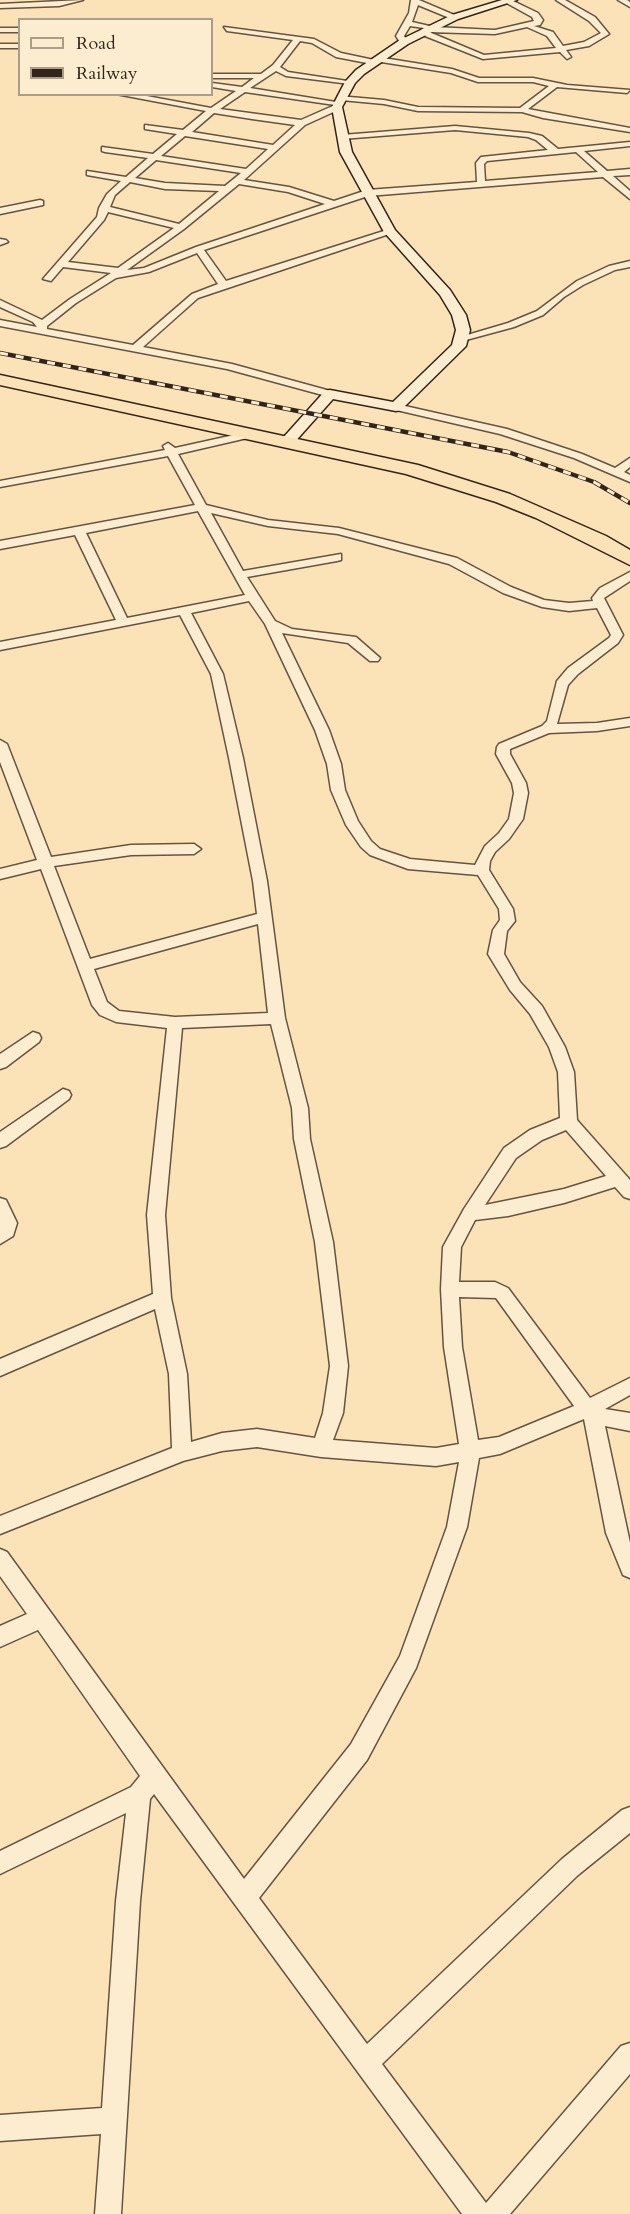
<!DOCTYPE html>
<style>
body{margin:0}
#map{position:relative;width:630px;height:2214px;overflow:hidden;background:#fce3b7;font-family:Cardo,serif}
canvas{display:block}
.legend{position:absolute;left:18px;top:18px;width:195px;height:78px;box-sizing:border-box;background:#fdedd0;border:2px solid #ac9d88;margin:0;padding:8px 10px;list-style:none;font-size:18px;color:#32241b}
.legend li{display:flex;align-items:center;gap:12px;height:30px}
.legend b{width:30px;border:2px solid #ac9d88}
</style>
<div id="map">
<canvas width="630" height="2214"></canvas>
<ul class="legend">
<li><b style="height:8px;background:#fdedd0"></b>Road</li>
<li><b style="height:8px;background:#32241b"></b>Railway</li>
</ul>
</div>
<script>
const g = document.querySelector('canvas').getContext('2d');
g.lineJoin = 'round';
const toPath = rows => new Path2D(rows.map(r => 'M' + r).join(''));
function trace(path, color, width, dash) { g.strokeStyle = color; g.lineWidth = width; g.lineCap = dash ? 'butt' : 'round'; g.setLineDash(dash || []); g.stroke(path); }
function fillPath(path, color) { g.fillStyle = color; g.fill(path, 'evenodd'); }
const street = toPath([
 [83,0,59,6,0,8,0,4,83,0],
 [411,0,419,0,459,17,452,19,418,5,412,22,434,27,495,30,534,21,532,17,503,1,511,0,538,13,543,20,540,25,534,26,553,32,563,46,584,42,601,33,589,21,556,0,565,0,595,17,609,34,589,46,566,50,571,57,567,59,560,52,483,59,425,36,427,32,421,30,424,28,410,26,404,36,408,42,401,44,396,36,409,13,411,0],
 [527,27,547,36,556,48,484,55,429,32,495,34,527,27],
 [618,0,627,0,630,2,630,7,618,0],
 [224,27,314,39,341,53,374,60,377,57,452,69,479,78,533,78,567,85,630,90,627,93,557,87,528,109,630,128,630,132,543,118,522,112,418,111,384,104,341,100,338,100,338,96,384,100,418,107,520,108,549,86,533,82,478,82,451,73,375,61,372,64,336,57,312,43,300,41,280,67,288,72,354,82,350,84,286,76,276,71,250,88,342,103,339,105,340,109,305,125,244,180,289,187,334,201,367,190,477,182,476,163,481,157,548,150,536,140,528,137,455,130,342,139,338,137,342,135,455,126,529,133,542,136,558,149,630,142,630,146,584,151,607,171,630,169,630,175,613,176,630,191,630,199,603,177,368,196,204,250,226,281,387,230,395,232,198,298,143,347,232,364,334,392,335,394,330,397,227,369,0,326,0,320,37,327,33,322,0,307,0,300,42,320,70,299,111,273,63,267,51,281,43,279,97,217,99,208,107,194,121,181,87,175,87,171,126,177,148,158,105,152,102,151,102,147,153,154,177,134,145,129,145,125,183,130,206,111,116,94,136,94,211,108,236,91,212,87,212,83,242,87,254,78,212,78,212,74,261,74,273,65,293,40,227,31,224,27],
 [245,92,335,105,301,120,220,109,245,92],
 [214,113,252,119,295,125,273,145,192,132,214,113],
 [185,136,268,149,246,169,161,156,185,136],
 [576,152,598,172,485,181,484,164,487,161,576,152],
 [156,160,241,173,225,186,165,183,135,178,156,160],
 [130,182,165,189,219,191,179,224,110,207,115,195,130,182],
 [239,184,288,192,325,204,196,247,144,268,127,270,184,229,239,184],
 [108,212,174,228,118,268,68,262,104,220,108,212],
 [197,253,218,284,192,294,133,345,47,329,47,326,76,303,116,278,149,272,197,253],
 [0,28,20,28,20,32,0,32,0,28],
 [0,44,20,44,20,48,0,48,0,44],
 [40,200,43,201,43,205,0,214,0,208,40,200],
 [0,239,6,240,8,242,0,245,0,239],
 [630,261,630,267,615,270,583,285,564,297,543,315,514,327,466,340,457,338,508,323,537,311,577,281,609,266,630,261],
 [396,404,507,429,582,454,615,468,630,458,630,467,624,472,630,475,630,482,574,458,500,434,392,409,392,405,396,404],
 [252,431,257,434,256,436,178,454,206,505,268,520,339,528,457,558,511,587,544,600,569,603,593,601,592,598,600,588,630,572,630,581,604,598,623,635,618,643,578,674,568,685,557,724,597,723,630,718,630,726,597,731,549,733,510,749,510,754,526,783,528,793,523,819,509,839,495,852,490,861,489,870,513,909,515,921,507,931,504,954,520,982,542,1006,565,1047,574,1072,577,1120,630,1180,630,1199,624,1197,615,1187,564,1203,508,1216,475,1220,461,1247,459,1282,495,1282,508,1288,590,1398,630,1378,630,1395,605,1409,630,1413,630,1431,605,1426,630,1543,630,1578,623,1575,606,1533,584,1419,500,1454,479,1458,467,1527,416,1668,367,1760,259,1898,367,2044,562,1859,622,1810,630,1807,630,1833,578,1875,382,2064,486,2203,621,2046,630,2043,630,2074,510,2214,462,2214,154,1794,150,1799,140,1901,121,2214,95,2214,101,2134,0,2141,0,2115,102,2108,116,1901,126,1813,0,1874,0,1851,131,1787,140,1776,38,1630,0,1647,0,1626,27,1614,0,1576,0,1549,7,1552,244,1879,351,1744,400,1656,447,1527,459,1462,436,1466,321,1457,257,1447,222,1451,183,1461,0,1534,0,1516,172,1448,169,1374,155,1309,0,1376,0,1359,153,1294,147,1215,167,1028,116,1022,100,1015,92,1005,41,869,0,879,0,869,37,860,0,762,0,740,7,744,51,857,131,845,194,844,201,849,194,854,131,855,54,866,90,959,257,914,253,881,229,758,211,674,180,615,0,650,0,642,116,620,75,535,0,549,0,541,195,505,168,456,0,487,0,481,165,450,163,446,168,443,175,448,252,431],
 [198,511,245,595,127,618,86,533,198,511],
 [211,513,268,526,338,534,449,564,503,593,542,607,569,611,597,608,611,635,609,638,568,668,557,681,547,721,542,726,499,744,497,747,496,754,512,783,514,793,509,819,499,833,485,846,475,865,410,859,380,849,371,841,358,821,345,790,341,764,329,730,282,633,348,643,370,661,378,661,380,658,356,637,292,629,275,621,247,577,337,561,341,560,341,554,243,571,211,513],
 [249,601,265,624,315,730,327,764,331,790,346,825,361,847,370,855,408,869,478,875,499,909,500,920,493,930,488,954,510,990,530,1014,549,1047,558,1072,560,1118,530,1130,504,1148,464,1209,443,1247,441,1289,444,1347,459,1444,436,1448,333,1440,343,1413,348,1366,333,1242,310,1139,308,1108,285,1018,267,881,243,758,223,674,191,613,249,601],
 [258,924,268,1013,175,1017,119,1011,107,1002,94,969,258,924],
 [271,1024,292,1108,294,1139,315,1242,330,1366,323,1413,315,1438,257,1429,222,1433,191,1442,187,1374,171,1298,165,1215,182,1028,271,1024],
 [566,1130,606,1176,564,1189,485,1205,516,1158,542,1140,566,1130],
 [459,1297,496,1298,574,1406,499,1437,478,1440,462,1347,459,1297],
 [33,1032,39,1034,41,1038,39,1042,6,1067,0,1069,0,1054,33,1032],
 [63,1089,69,1091,71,1095,69,1099,6,1146,0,1148,0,1132,63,1089],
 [0,1198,6,1200,17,1223,13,1236,0,1244,0,1198]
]);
const secondary = toPath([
 [502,0,517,0,458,19,408,44,364,74,355,83,342,107,352,152,395,230,450,290,466,315,470,330,466,346,401,410,396,411,333,399,292,445,282,445,280,442,282,439,325,391,330,390,393,402,452,345,456,330,452,315,440,295,384,232,340,152,332,107,345,82,356,70,400,40,452,15,502,0]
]);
const highway = toPath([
 [0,375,418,465,510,494,606,536,630,550,630,565,536,518,496,502,406,474,0,385,0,375]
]);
trace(street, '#645442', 3);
trace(secondary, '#32241b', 3);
trace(highway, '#32241b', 3);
fillPath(street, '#fdedd0');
fillPath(secondary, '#fdedd0');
fillPath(highway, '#fce3b7');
const rail = toPath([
 [0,353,508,452,594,482,630,503]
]);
trace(rail, '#32241b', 4.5);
trace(rail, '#fdedd0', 3, [8]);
</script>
